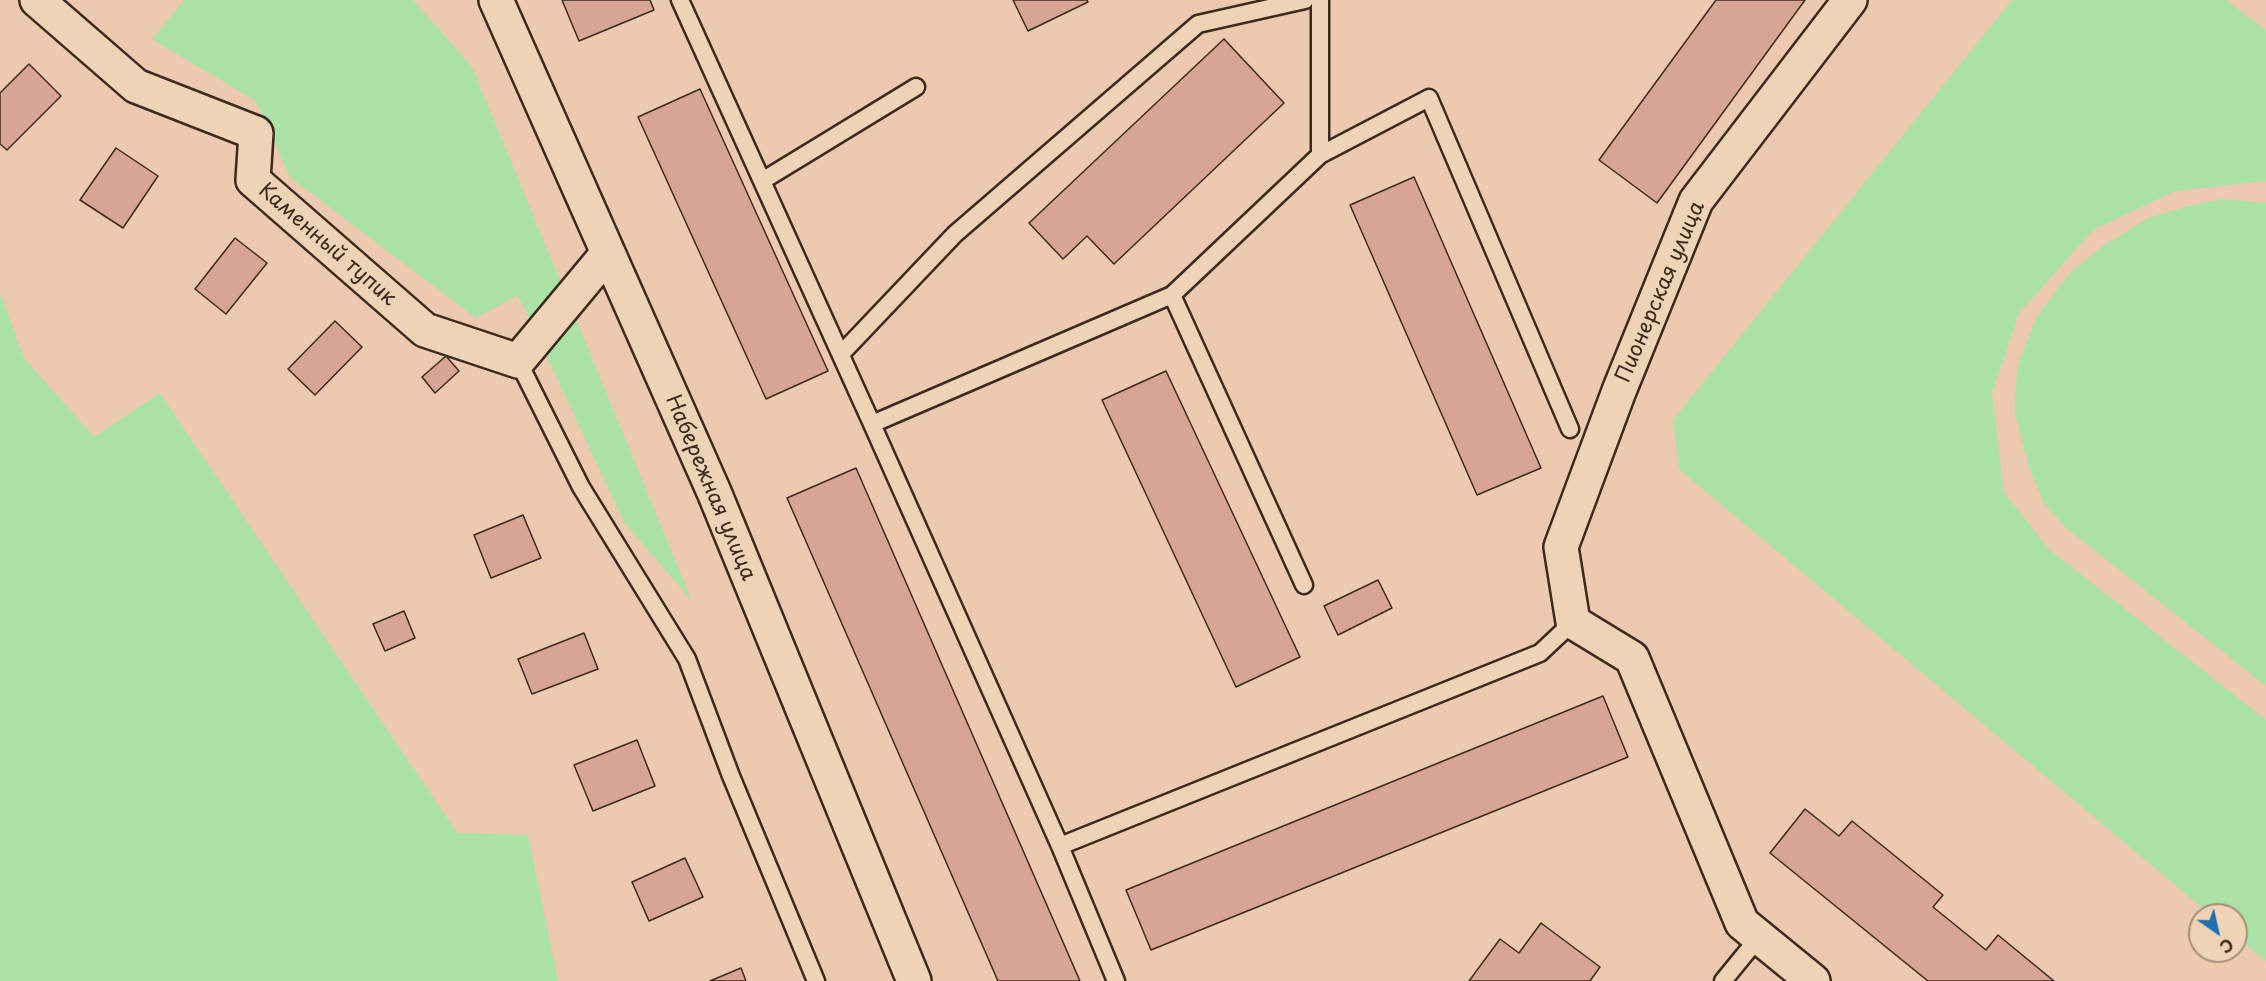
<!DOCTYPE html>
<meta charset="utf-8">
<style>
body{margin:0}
#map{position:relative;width:2266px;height:981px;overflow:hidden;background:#ecc9af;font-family:"Playpen Sans",sans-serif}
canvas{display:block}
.north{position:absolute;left:2188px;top:903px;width:60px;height:60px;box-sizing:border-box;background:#eed3b5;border:2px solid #a68f79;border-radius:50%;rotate:146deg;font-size:16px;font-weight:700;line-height:24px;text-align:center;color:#3b2a1e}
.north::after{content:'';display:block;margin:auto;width:21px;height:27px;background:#1f6fb2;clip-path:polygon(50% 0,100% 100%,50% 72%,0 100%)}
</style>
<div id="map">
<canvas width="2266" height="981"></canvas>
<div class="north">С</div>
</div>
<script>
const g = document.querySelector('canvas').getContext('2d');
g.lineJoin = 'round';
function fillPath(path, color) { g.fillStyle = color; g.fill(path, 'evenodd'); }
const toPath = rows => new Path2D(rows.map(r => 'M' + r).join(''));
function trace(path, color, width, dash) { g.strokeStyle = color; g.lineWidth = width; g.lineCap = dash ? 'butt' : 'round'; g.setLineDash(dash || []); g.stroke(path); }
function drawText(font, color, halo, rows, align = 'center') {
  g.font = font + ' "Playpen Sans",sans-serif'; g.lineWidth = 4.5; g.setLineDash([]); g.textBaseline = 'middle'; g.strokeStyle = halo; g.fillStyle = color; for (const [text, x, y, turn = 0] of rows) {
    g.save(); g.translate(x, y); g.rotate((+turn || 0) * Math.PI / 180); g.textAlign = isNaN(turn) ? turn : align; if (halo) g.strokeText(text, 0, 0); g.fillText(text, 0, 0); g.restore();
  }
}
fillPath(toPath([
 [184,0,413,0,472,67,692,601,624,522,518,295,476,318,290,177,256,101,152,39],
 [2012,0,2226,0,2266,30,2266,181,2175,191,2093,230,2019,313,1992,393,2004,493,2050,550,2266,720,2266,961,2236,936,2236,915,2211,915,1679,469,1673,420],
 [2222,199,2266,203,2266,686,2064,526,2044,503,2030,470,2014,411,2018,365,2036,318,2069,274,2100,248,2148,218,2185,207],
 [0,293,24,358,94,437,160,393,457,833,528,835,558,981,0,981]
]), '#abe3a7');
const building = toPath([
 [562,0,650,0,654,10,579,41,562,0],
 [1013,0,1087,0,1088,2,1028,31,1013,0],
 [1716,0,1805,0,1657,203,1599,160,1716,0],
 [1224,39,1284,103,1114,264,1087,236,1063,259,1029,223,1224,39],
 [29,64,61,96,7,150,0,144,0,93,29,64],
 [700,89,828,371,766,399,638,117,700,89],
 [116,148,158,176,123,228,80,200,116,148],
 [1414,177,1541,468,1477,495,1350,205,1414,177],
 [235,238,267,263,226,314,195,289,235,238],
 [335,321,362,347,315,395,288,369,335,321],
 [446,356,459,371,435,393,422,377,446,356],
 [1166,371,1300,657,1236,687,1102,400,1166,371],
 [856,468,1080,981,998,981,787,498,856,468],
 [523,515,541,558,491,578,474,535,523,515],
 [1378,580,1392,608,1338,635,1324,606,1378,580],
 [404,611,415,638,385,651,373,624,404,611],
 [584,633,598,669,532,694,518,659,584,633],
 [1603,696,1628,757,1151,950,1126,890,1603,696],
 [637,740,655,786,593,811,574,765,637,740],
 [1805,809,1839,836,1852,821,1943,895,1933,907,1986,950,1998,935,2054,981,1928,981,1770,853,1805,809],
 [685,858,703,897,649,921,632,882,685,858],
 [1541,923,1600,967,1590,981,1469,981,1500,939,1519,953,1541,923],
 [741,968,746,981,710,981,741,968]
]);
fillPath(building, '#d8a493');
trace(building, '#3b2a1e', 1.5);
const lane = toPath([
 [680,0,872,424,1060,846,1116,981],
 [1320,155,1320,0],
 [762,181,916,87],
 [1172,295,1304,585],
 [841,354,955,234,1198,24,1305,0],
 [518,361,581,487,687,659,731,776,816,981],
 [872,424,1172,295,1320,155,1429,98,1570,429],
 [1060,846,1540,653,1573,622],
 [1723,981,1759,937]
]);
const street = toPath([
 [37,0,136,86,256,133,253,180,425,330,518,361,608,253],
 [496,0,714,492,914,981],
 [1813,981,1742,923,1632,658,1573,622,1561,547,1619,391,1696,201,1850,0]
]);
trace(lane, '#3b2a1e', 21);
trace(street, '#3b2a1e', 38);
trace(lane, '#eed3b5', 16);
trace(street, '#eed3b5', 33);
drawText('21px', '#3b2a1e', '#eed3b5', [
 ["Каменный тупик",327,245,41],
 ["Пионерская улица",1661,292,-67],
 ["Набережная улица",710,488,67]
]);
</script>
